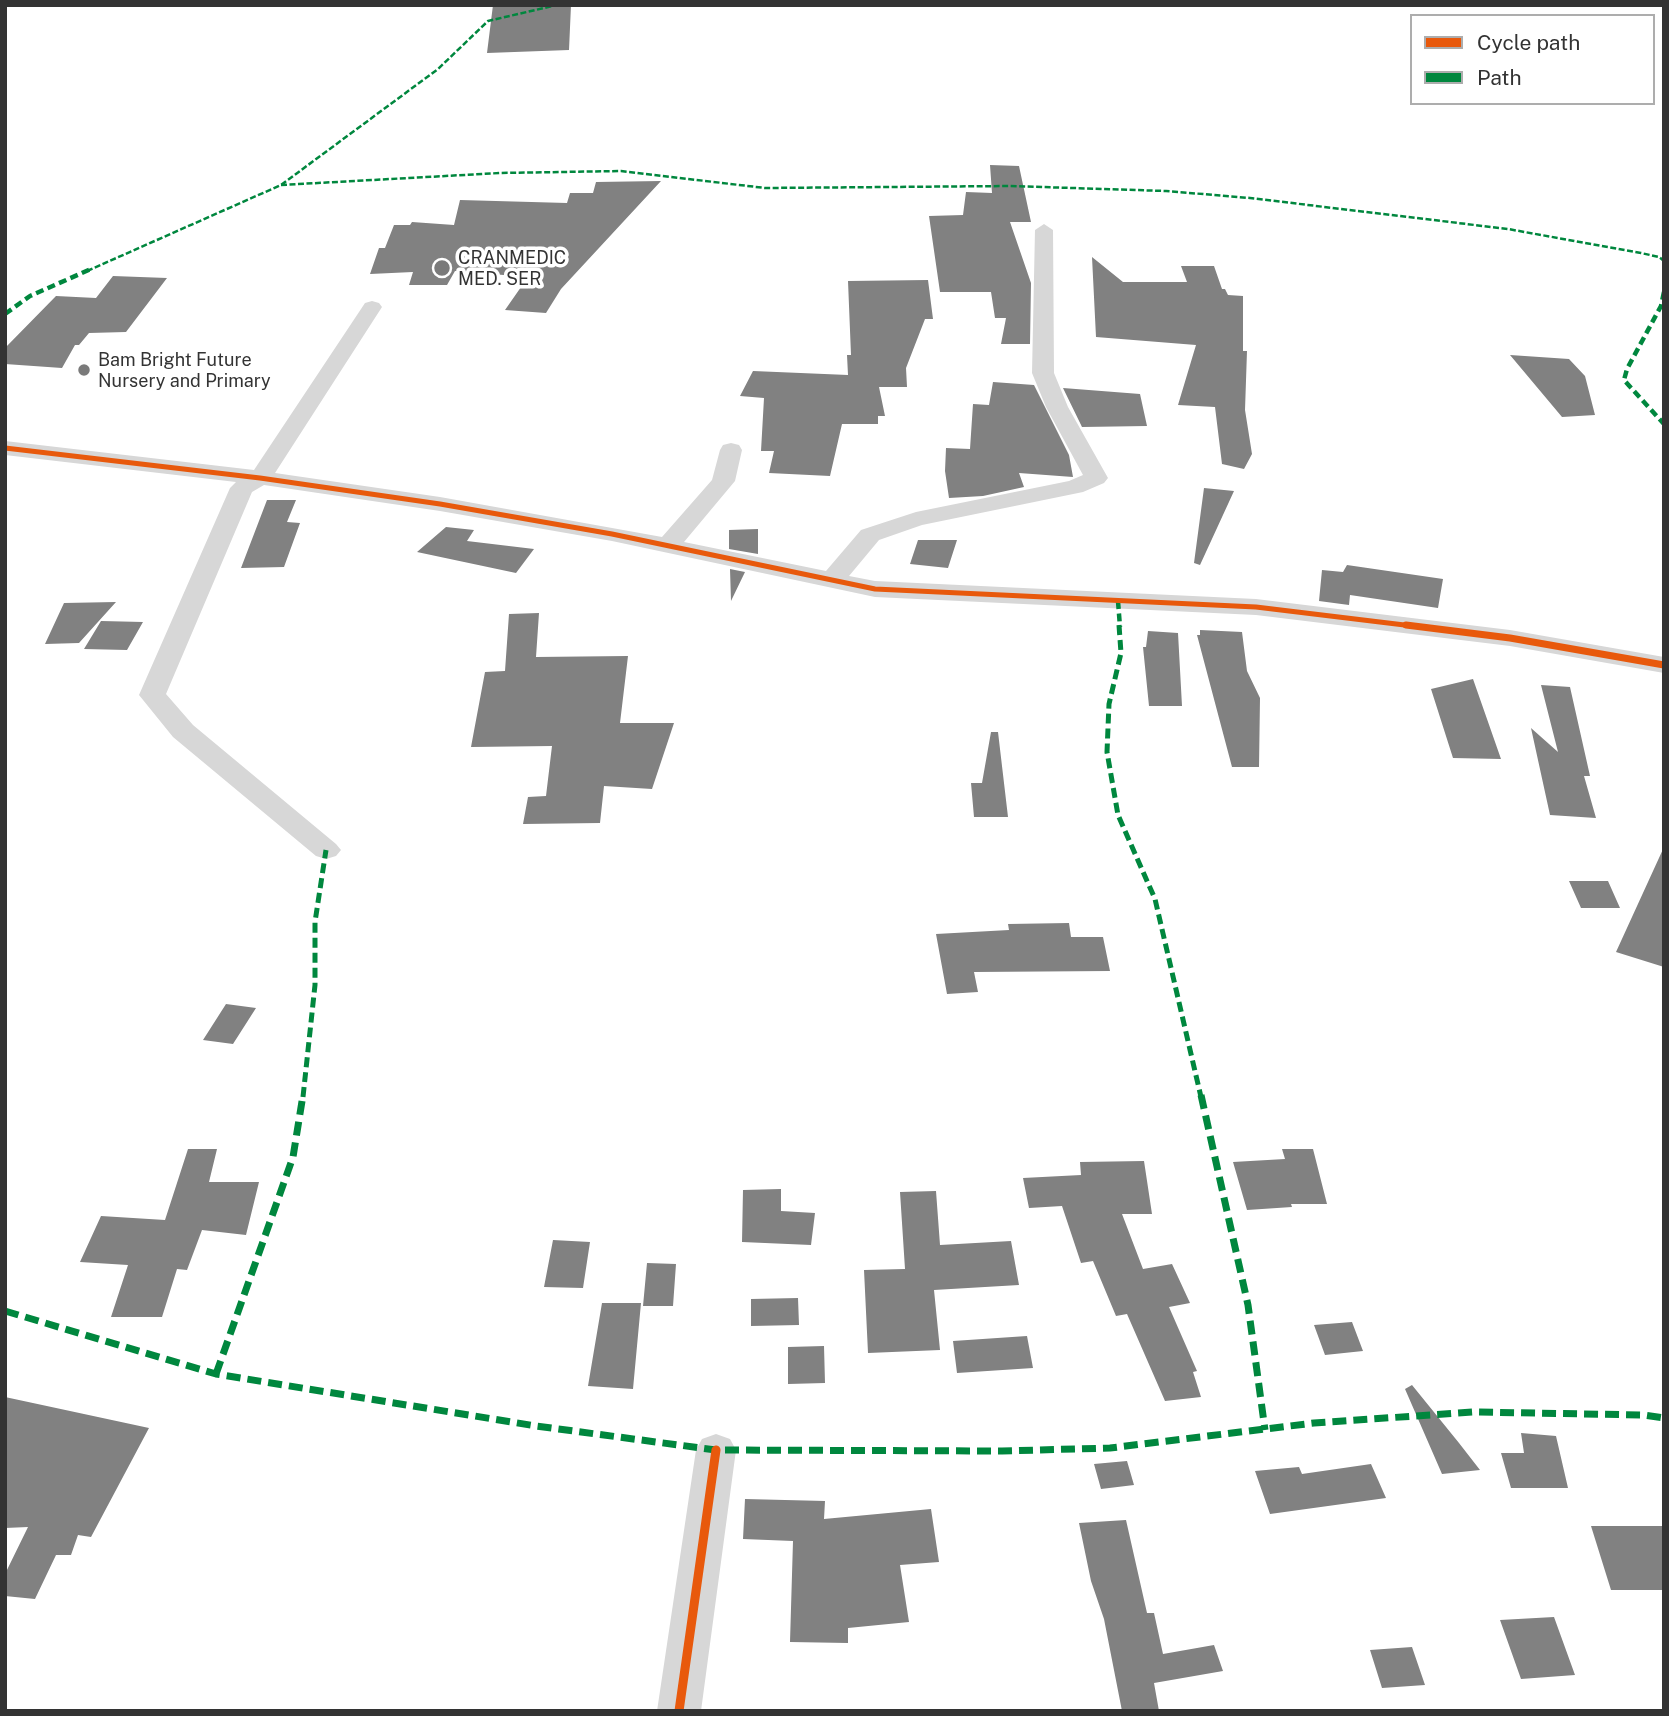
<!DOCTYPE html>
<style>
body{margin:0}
#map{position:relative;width:1669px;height:1716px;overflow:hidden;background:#fff;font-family:"Public Sans",sans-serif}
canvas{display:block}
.frame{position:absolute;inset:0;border:7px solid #333;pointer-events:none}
.legend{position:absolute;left:1410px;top:14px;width:245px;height:91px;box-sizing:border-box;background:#fff;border:2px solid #adadad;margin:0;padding:9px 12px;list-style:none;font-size:21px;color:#333}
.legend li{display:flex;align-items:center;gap:14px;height:35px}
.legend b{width:35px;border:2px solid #adadad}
</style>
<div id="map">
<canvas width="1669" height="1716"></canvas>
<div class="frame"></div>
<ul class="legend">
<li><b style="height:9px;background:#e8590c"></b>Cycle path</li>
<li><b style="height:9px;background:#00873e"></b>Path</li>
</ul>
</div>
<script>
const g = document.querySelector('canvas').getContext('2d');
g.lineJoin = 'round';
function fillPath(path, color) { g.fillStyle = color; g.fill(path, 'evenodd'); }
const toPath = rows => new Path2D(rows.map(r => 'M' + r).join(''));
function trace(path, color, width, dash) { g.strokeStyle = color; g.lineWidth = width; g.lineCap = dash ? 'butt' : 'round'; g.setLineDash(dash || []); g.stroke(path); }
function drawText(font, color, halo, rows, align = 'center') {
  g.font = font + ' "Public Sans",sans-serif'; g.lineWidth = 7; g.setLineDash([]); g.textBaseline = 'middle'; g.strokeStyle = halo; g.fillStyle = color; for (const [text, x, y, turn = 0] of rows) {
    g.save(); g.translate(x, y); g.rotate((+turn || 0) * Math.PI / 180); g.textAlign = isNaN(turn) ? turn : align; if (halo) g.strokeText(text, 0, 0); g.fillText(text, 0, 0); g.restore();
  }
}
fillPath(toPath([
 [493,5,571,5,569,50,487,53],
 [990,165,1019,166,1031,222,1010,222,1031,283,1030,344,1001,344,1006,318,995,318,991,292,940,292,929,216,963,215,966,192,992,193],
 [661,181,561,289,546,313,505,310,528,277,455,271,447,285,409,285,413,272,370,274,379,248,385,248,394,225,410,225,412,222,454,225,460,200,567,203,570,193,593,193,596,182],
 [1092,257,1123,282,1187,282,1181,266,1214,266,1222,289,1225,289,1228,295,1243,296,1243,351,1247,351,1245,410,1252,454,1244,469,1222,464,1215,407,1178,405,1196,345,1096,337],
 [113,276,167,278,126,332,89,333,79,345,75,345,62,368,5,364,5,348,56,296,96,298],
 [928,280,933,319,925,319,906,368,907,387,879,387,885,416,878,416,878,424,842,424,830,476,769,473,774,451,761,451,764,398,740,396,753,371,848,375,847,355,851,355,848,281],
 [1510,355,1569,359,1585,376,1595,415,1562,417],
 [993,382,1034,385,1069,455,1073,477,1019,473,1024,487,983,496,949,498,945,471,946,448,970,449,973,404,989,405],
 [1063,388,1140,394,1147,426,1082,427],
 [1204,488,1234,491,1200,565,1194,563],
 [267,500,296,500,287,522,300,523,284,567,241,568],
 [446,527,474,530,467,541,534,549,516,573,417,552],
 [758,529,758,554,729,549,729,530],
 [918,540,957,540,948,568,910,564],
 [1347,565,1443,579,1438,608,1350,595,1349,605,1319,601,1322,570,1343,572],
 [730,569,745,572,731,601],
 [116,602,79,643,45,644,64,603],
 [539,613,536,657,628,656,620,723,674,723,652,789,604,786,600,823,523,824,528,797,546,796,552,746,471,747,485,672,505,671,509,614],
 [101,621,143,622,127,650,84,649],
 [1200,630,1242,632,1247,671,1260,698,1259,767,1232,767,1197,635,1200,635],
 [1148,631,1178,633,1182,706,1149,706,1143,647,1146,647],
 [1473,679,1501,759,1453,758,1431,689],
 [1541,685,1570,687,1590,776,1584,776,1596,818,1550,815,1531,728,1558,752],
 [991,732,998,732,1008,817,974,817,971,783,982,783],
 [1664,847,1664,967,1616,952],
 [1569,881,1608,881,1620,908,1581,908],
 [1069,923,1071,937,1103,937,1110,971,974,972,978,992,947,994,936,934,1009,930,1008,924],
 [226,1004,256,1008,233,1044,203,1040],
 [188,1149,217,1149,209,1182,259,1182,246,1235,202,1230,187,1270,177,1269,162,1317,111,1317,128,1265,80,1262,101,1216,165,1220],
 [1282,1149,1313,1149,1327,1204,1291,1204,1292,1207,1247,1210,1233,1162,1285,1159],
 [1144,1161,1152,1214,1122,1214,1143,1269,1172,1264,1190,1303,1169,1307,1197,1371,1193,1372,1201,1397,1165,1401,1127,1314,1116,1316,1093,1261,1081,1263,1062,1206,1029,1208,1023,1178,1081,1175,1080,1162],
 [781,1189,781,1211,815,1213,811,1245,742,1242,743,1190],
 [936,1191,940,1245,1011,1241,1019,1285,934,1290,940,1350,868,1353,864,1270,905,1269,900,1192],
 [553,1240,590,1242,583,1288,544,1287],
 [647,1263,676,1264,673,1306,643,1306],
 [798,1298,799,1325,751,1326,751,1299],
 [602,1303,641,1303,633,1389,588,1386],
 [1352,1322,1363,1351,1325,1355,1314,1325],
 [1027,1336,1033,1368,957,1373,953,1341],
 [824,1346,825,1383,788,1384,788,1347],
 [1412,1385,1459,1443,1480,1470,1442,1474,1405,1389],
 [5,1397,149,1428,91,1537,78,1535,71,1555,56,1555,35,1599,5,1596,5,1574,28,1527,5,1528],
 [1521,1433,1556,1436,1568,1488,1511,1488,1501,1453,1524,1453],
 [1127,1461,1134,1485,1101,1489,1094,1464],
 [1371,1464,1386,1498,1270,1514,1255,1471,1299,1467,1302,1474],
 [745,1499,825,1501,824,1519,931,1509,939,1562,900,1565,909,1622,848,1628,848,1643,790,1642,793,1541,743,1539],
 [1126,1520,1147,1613,1154,1613,1163,1654,1214,1645,1223,1671,1154,1683,1159,1711,1122,1711,1104,1619,1091,1581,1079,1523],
 [1591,1526,1664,1526,1664,1590,1611,1590],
 [1554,1617,1575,1675,1521,1679,1500,1620],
 [1412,1647,1425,1685,1382,1688,1370,1650]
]), '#818181');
fillPath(toPath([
 [1044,224,1053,230,1054,373,1068,407,1108,478,1104,483,1083,492,922,525,879,540,849,576,875,581,1256,599,1510,630,1664,657,1664,673,1510,646,1256,615,875,597,612,541,440,511,264,485,252,492,166,694,193,725,336,844,341,850,336,856,326,859,316,856,173,737,139,695,230,488,236,482,5,455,5,441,254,470,365,303,372,301,379,303,382,307,275,473,440,497,662,537,712,480,720,450,723,445,731,443,739,445,742,450,735,481,684,542,826,571,861,530,916,512,1069,481,1083,475,1046,407,1032,373,1035,230,1044,224],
 [716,1434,730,1439,736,1450,701,1711,657,1711,696,1450,702,1439,716,1434]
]), '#d7d7d7');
trace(toPath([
 [281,185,500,173,621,171,765,188,1010,186,1166,191,1250,198,1508,229,1641,253,1659,257,1664,261],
 [87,271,281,185,438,69,488,21,557,5]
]), '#00873e', 2.5, [6, 2.5]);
trace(toPath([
 [1664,292,1661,306,1627,369,1624,380,1664,424],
 [5,314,30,296,91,269],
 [1118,601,1120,627]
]), '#00873e', 4.5, [8, 4.5]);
trace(toPath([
 [1119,625,1121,653,1109,704,1107,752,1118,815,1155,899,1201,1097],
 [303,1097,315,985,315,922,326,850]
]), '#00873e', 5, [10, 5]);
trace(toPath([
 [1201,1095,1248,1305,1265,1430],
 [5,1311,216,1374,536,1426,716,1450,1002,1451,1110,1448,1314,1423,1473,1412,1644,1415,1664,1418],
 [216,1374,293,1157,303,1095]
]), '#00873e', 7, [14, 7]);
trace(toPath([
 [5,448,260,478,440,504,612,534,875,589,1256,607,1421,627]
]), '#e8590c', 5);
trace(toPath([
 [1406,625,1510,638,1664,665]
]), '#e8590c', 7);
trace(toPath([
 [679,1711,716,1450]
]), '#e8590c', 9);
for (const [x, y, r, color] of [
 [442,268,9,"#7a7a7a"],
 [84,370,7,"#7a7a7a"]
]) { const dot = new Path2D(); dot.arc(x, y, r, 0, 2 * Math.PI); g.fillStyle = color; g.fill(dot); trace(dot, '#fff', 2.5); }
drawText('18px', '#333', '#fff', [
 ["CRANMEDIC",458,258],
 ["MED. SER",458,279],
 ["Bam Bright Future",98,360],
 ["Nursery and Primary",98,381]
], 'left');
</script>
